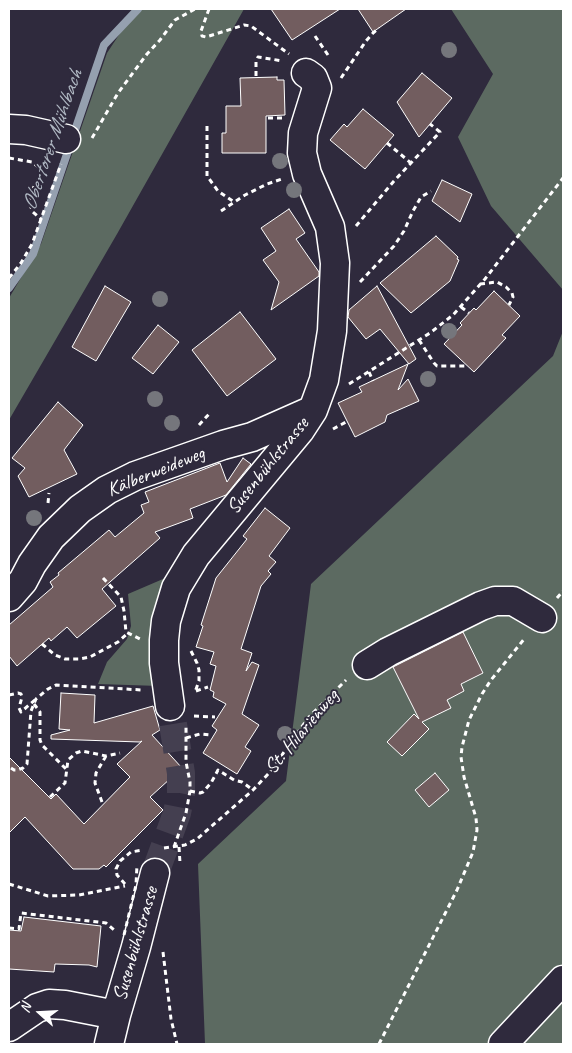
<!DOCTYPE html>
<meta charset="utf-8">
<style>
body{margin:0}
#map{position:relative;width:572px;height:1053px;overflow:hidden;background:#2f2a3d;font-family:Caveat,sans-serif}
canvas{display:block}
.frame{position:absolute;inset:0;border:10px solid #fff;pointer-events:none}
.north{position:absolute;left:15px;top:988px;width:50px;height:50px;-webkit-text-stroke:4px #2f2a3d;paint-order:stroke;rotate:289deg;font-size:14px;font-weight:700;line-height:20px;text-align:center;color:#fff}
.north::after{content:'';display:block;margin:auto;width:18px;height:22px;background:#fff;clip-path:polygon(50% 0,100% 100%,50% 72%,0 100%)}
</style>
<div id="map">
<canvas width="572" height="1053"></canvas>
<div class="frame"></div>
<div class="north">N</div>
</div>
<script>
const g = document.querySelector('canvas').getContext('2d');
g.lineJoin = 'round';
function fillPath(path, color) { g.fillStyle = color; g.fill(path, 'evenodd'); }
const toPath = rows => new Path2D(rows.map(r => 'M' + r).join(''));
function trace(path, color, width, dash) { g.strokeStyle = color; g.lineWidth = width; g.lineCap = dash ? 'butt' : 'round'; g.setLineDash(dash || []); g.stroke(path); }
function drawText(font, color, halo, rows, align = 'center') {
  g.font = font + ' Caveat,sans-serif'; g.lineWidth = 4; g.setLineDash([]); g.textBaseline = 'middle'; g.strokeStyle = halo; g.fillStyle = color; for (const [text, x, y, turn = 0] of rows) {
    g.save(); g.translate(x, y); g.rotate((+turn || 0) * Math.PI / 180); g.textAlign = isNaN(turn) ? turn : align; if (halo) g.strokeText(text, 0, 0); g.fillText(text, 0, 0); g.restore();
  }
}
fillPath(toPath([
 [136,9,244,9,117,234,9,420,9,298,41,244,107,53],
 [451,9,563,9,563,290,491,206,458,137,493,74],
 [563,331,563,1044,205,1044,198,864,286,781,311,584,553,356],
 [177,573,159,686,98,684,107,662,127,639,131,626,128,594]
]), '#5c6a61');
trace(toPath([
 [9,288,33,254,104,45,138,9]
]), '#95a0af', 8);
const building = toPath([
 [271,9,340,9,292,40,271,9],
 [358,9,406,9,373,32,358,9],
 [422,73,452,98,419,137,397,102,422,73],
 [277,77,277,80,284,80,285,115,266,116,266,153,222,153,222,133,226,133,226,106,241,106,240,78,277,77],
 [363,109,394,135,365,169,330,140,344,124,347,127,363,109],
 [442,180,472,194,460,222,432,201,442,180],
 [289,209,305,233,296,239,319,272,319,276,271,310,279,282,263,260,276,251,261,228,289,209],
 [436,236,458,257,457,259,459,260,450,281,411,313,380,283,436,236],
 [105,286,131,302,96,361,72,347,105,286],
 [377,286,416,359,409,364,380,329,366,339,348,317,349,310,377,286],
 [494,291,520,316,502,335,506,338,474,372,444,344,462,325,460,323,474,308,476,310,494,291],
 [240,312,276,359,227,396,192,350,240,312],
 [158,325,179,342,153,374,132,358,158,325],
 [408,364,398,390,408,379,419,401,387,415,385,422,355,437,338,403,362,392,359,387,408,364],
 [58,402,83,425,64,450,77,474,29,497,18,476,25,468,12,458,58,402],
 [243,458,251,464,226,495,190,509,193,518,155,532,160,538,102,589,116,606,77,638,67,627,51,641,49,638,17,666,9,656,9,625,53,587,50,582,59,575,58,573,109,530,115,537,144,513,141,505,149,502,145,492,220,463,227,482,243,458],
 [265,508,290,528,269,556,276,562,268,571,271,574,261,586,241,649,252,653,246,671,252,662,259,665,242,714,259,725,245,747,251,751,237,774,203,753,217,730,212,726,226,704,213,697,214,692,210,690,216,666,210,664,214,652,196,647,203,626,201,625,216,578,247,539,243,536,265,508],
 [463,632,483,673,461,684,464,691,447,700,451,708,422,722,429,729,402,756,387,742,414,714,419,719,393,667,463,632],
 [61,693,95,695,94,723,153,706,160,730,152,735,182,768,150,797,163,810,106,867,104,865,99,869,73,869,25,817,9,833,9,757,51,799,56,794,84,824,130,777,117,764,142,741,140,742,51,739,51,735,70,730,59,729,61,693],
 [435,773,449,790,429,807,415,790,435,773],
 [24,917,101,926,97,967,89,965,55,964,54,972,9,969,9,930,21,931,24,917]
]);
fillPath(building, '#725d5f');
trace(building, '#fff', 1);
trace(toPath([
 [155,873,177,813,181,793,181,773,170,706]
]), '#443f50', 28, [28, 14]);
const minor = toPath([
 [9,129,26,130,66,139],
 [9,597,23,581,32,564,51,537,80,509,107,490,135,476,223,445,252,437,313,410],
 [367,665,388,652,481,606,495,601,513,601,542,618],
 [170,706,164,663,164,640,166,621,176,588,196,555,300,430,313,410,324,380,332,331,335,263,330,227,307,174,302,153,303,133,317,88,313,78,306,73],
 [9,1027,37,1008,49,1004,65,1005,116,1015],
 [109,1044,116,1015,136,947,155,873]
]);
const major = toPath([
 [503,1044,563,980]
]);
trace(minor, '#fff', 31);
trace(major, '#fff', 31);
trace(toPath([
 [209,9,201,31,202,36,206,37,244,25,251,26,289,54],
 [315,36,328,55],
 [256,76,256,62,258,57,283,61],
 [341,78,366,41,373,33,379,28],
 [268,118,282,118],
 [207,126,207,176,218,191,234,202],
 [92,138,118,93,147,54,160,40,175,20,195,9],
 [387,143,411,163],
 [9,158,32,162,41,169,41,174,31,192,30,205,33,212,42,220],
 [221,211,245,195,267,184,282,179],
 [356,226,394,181,440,132,430,124],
 [9,278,21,263,32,244,61,164],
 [360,282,394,246,404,231,413,211,421,197,431,191],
 [480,284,497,282,506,287,512,293,513,297,509,305],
 [461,307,469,313],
 [419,340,434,363,437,366,468,366],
 [369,372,373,381],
 [349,384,430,333,453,315,485,279,563,178],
 [199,425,209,414],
 [333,429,346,422],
 [48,503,49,493],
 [103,578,121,597,124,611,126,632,140,639],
 [557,598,563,591],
 [42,644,55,655,65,659,79,659,90,657,118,642,128,633],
 [191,651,197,663,199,670,199,681,195,692],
 [196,691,208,687],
 [9,695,18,693,21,694,22,697,19,708,21,712,36,699],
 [34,704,40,712,40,740,42,745,66,769],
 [194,716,215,717],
 [186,738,200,734,210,735],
 [11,768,14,770,18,770,23,768,27,764,31,711,36,699,48,689,56,685,142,690],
 [190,791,200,793,203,792,211,783,218,770,234,780,242,782,253,790],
 [50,797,65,783,68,760,76,753,82,751,106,756,120,753],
 [102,802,95,783,96,773,106,756],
 [174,847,186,813,190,791,190,782,186,762,186,726],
 [179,847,180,863],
 [164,848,185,845,197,839,253,790,270,772,308,718,346,680],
 [9,884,48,896,79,895,125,886],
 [125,884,117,875,116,869,120,861,131,852,143,850],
 [9,928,19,929,21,913,106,923,114,930],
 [163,952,171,1019,177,1044],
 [379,1044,457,890,473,852,477,830,476,818,464,777,461,757,462,747,469,720,482,694,491,680,525,638]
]), '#fff', 3, [5, 4]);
trace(minor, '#2f2a3d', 28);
trace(major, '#2f2a3d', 28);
trace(toPath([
 [124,935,136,885,137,865]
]), '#fff', 3, [5, 4]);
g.fillStyle = '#75767c';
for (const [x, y] of [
 [449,50],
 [280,161],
 [294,190],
 [160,299],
 [449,331],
 [428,379],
 [155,399],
 [172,423],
 [34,518],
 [285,734]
]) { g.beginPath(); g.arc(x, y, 8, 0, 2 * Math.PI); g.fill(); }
drawText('20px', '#fff', '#2f2a3d', [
 ["Susenbühlstrasse",268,466,-51],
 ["Kälberweideweg",156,472,-22],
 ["St. Hilarienweg",302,732,-50],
 ["Susenbühlstrasse",136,944,-74]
]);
drawText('italic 21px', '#b0b8c3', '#2f2a3d', [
 ["Obertorer Mühlbach",53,140,-71]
]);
</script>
